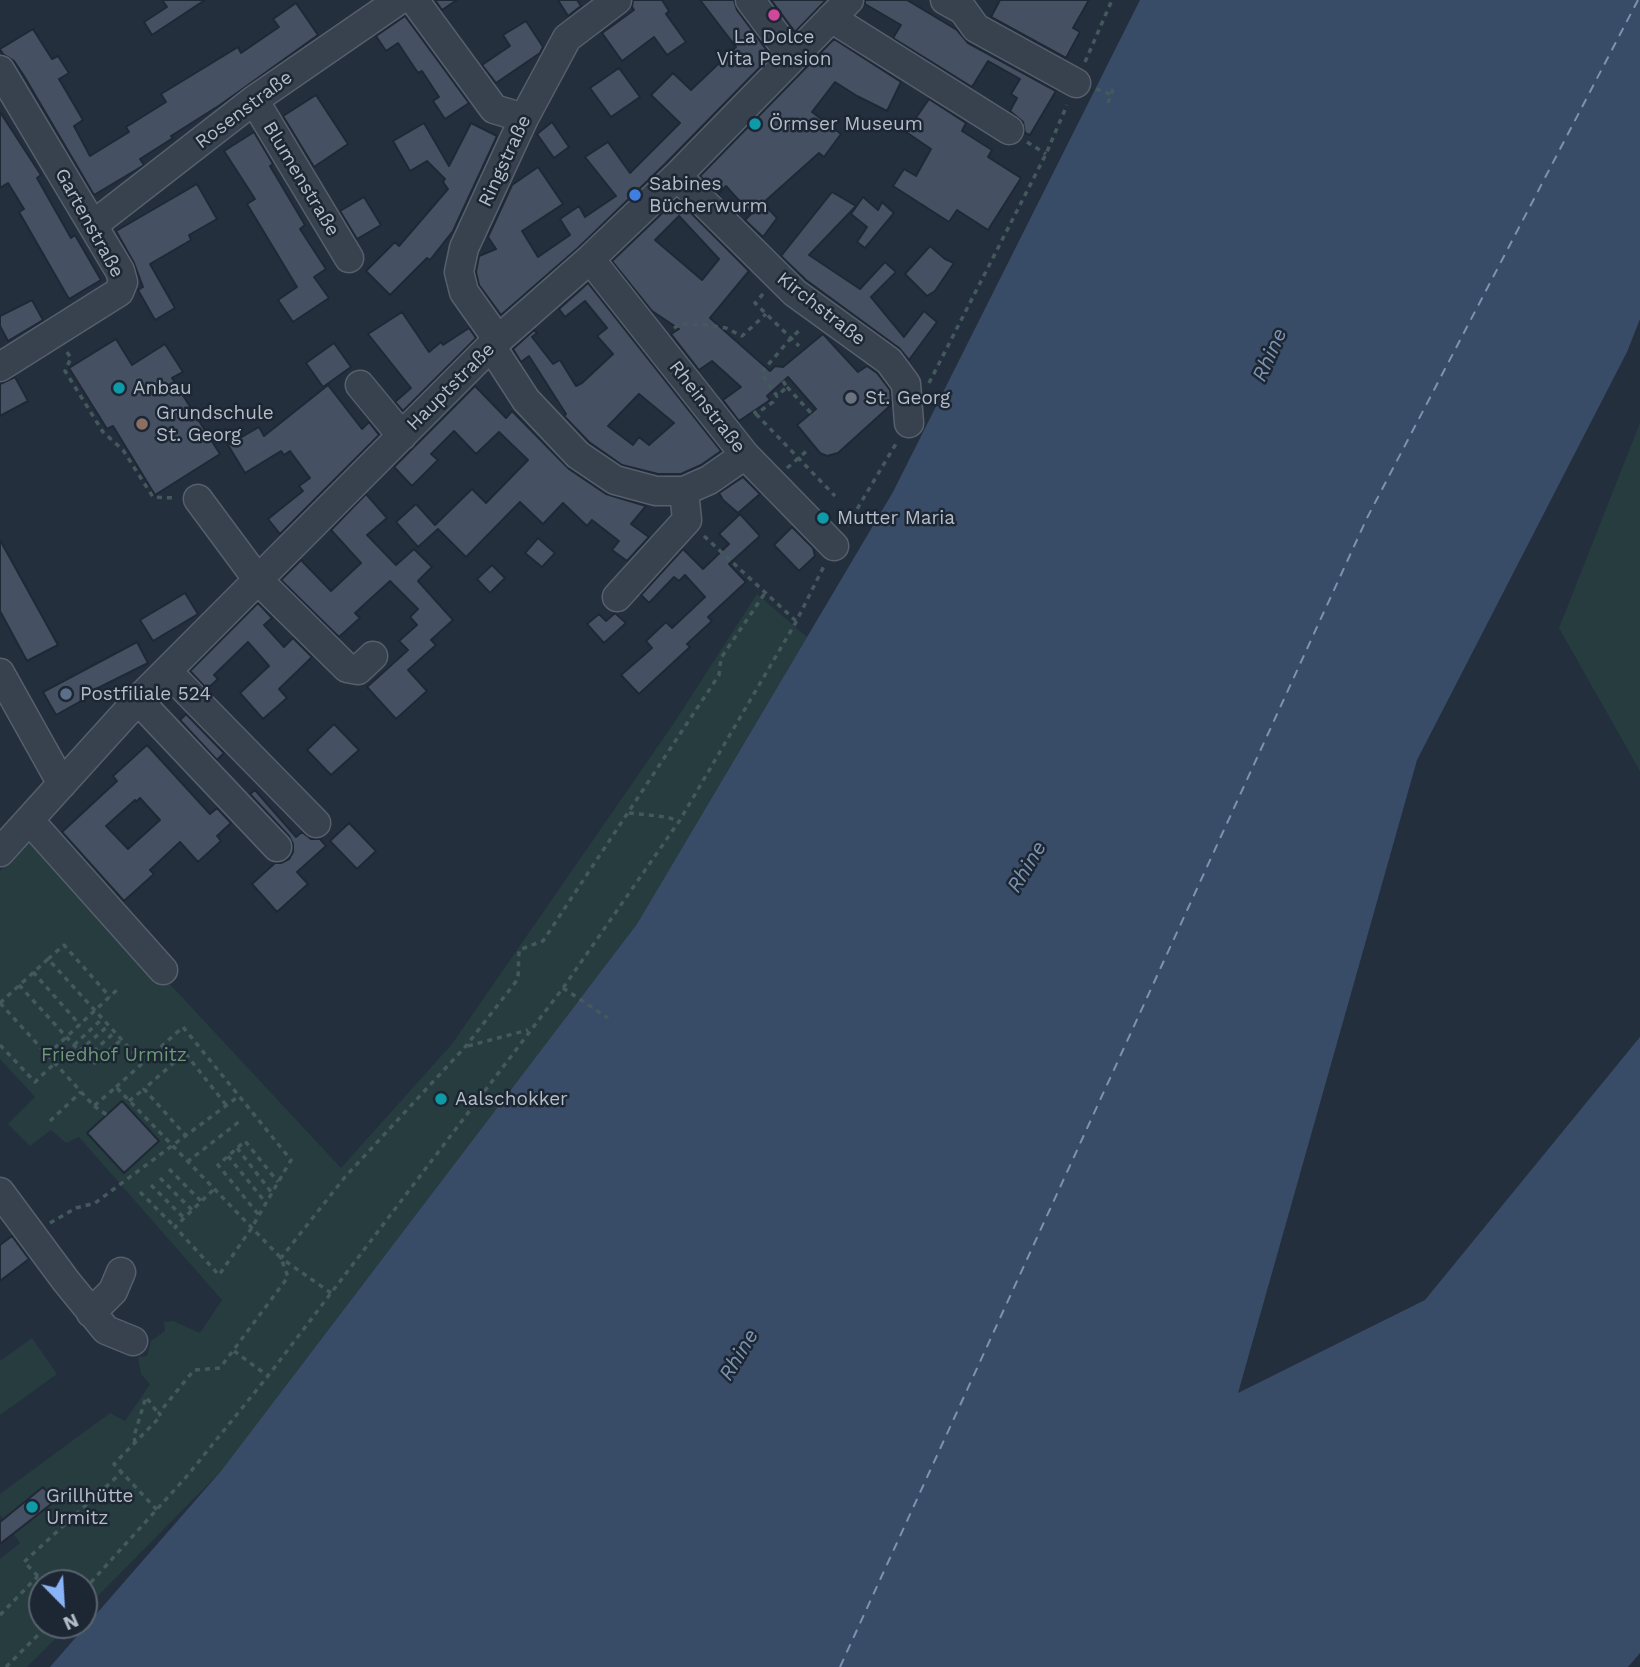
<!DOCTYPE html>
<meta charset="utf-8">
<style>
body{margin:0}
#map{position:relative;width:1640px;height:1667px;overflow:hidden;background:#242f3e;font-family:"Work Sans",sans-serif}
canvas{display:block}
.north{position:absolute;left:28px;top:1569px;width:70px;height:70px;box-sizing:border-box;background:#1d2633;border:2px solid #59626f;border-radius:50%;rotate:156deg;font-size:19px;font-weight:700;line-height:28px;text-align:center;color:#b4bcc9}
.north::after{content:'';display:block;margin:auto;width:24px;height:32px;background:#8ab4f8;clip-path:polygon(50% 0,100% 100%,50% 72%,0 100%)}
</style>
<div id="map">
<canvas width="1640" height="1667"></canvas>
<div class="north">N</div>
</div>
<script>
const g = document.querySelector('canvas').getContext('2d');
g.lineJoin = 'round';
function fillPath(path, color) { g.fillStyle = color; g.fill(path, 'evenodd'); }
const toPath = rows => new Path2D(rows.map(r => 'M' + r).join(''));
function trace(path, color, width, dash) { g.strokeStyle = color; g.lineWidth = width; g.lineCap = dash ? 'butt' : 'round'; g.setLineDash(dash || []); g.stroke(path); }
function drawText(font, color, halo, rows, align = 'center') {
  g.font = font + ' "Work Sans",sans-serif'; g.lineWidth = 5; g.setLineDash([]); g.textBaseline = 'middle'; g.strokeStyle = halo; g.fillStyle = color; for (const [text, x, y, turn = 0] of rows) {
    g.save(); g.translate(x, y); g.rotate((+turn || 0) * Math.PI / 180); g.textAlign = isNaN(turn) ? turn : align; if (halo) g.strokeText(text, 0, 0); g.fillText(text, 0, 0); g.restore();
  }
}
fillPath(toPath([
 [1640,423,1640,771,1559,628],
 [757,594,807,637,637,924,221,1471,84,1610,84,1583,42,1583,42,1625,69,1625,27,1667,0,1667,0,1559,20,1543,0,1515,0,1494,110,1413,125,1421,150,1384,141,1374,138,1357,147,1356,151,1341,165,1331,164,1322,173,1321,200,1333,222,1300,79,1137,66,1143,51,1130,30,1146,8,1124,35,1097,0,1059,0,871,32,836,341,1168,452,1044,674,723],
 [32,1338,57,1374,0,1415,0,1361]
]), '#263c3f');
fillPath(toPath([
 [1140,0,1640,0,1640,319,1627,352,1417,760,1238,1393,1425,1300,1640,1037,1640,1653,1628,1667,50,1667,221,1471,637,924,893,492]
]), '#394c67');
trace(toPath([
 [840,1667,1367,518,1638,0]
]), '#7c92b1', 2, [9, 7]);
const building = toPath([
 [162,0,205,0,152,35,144,22,167,7,162,0],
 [435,0,457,0,442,10,435,0],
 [558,0,577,0,581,6,568,16,558,0],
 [633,0,662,0,669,11,666,14,686,42,667,55,654,37,622,61,602,33,634,10,632,7,633,0],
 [700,0,734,0,737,10,771,56,665,164,579,247,501,315,479,285,476,272,479,256,496,249,488,237,512,185,538,167,563,204,522,231,538,257,570,235,560,219,579,206,585,217,616,196,585,157,608,142,630,173,680,123,651,95,673,73,691,90,736,47,700,0],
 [771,0,826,0,795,32,771,0],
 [865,0,907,0,957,30,968,43,1056,91,1030,135,1025,133,1023,122,1010,111,1017,98,1011,94,1020,79,988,61,972,87,893,38,901,25,865,4,865,0],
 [1000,0,1089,0,1073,28,1080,32,1066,58,991,17,1000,0],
 [296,3,318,35,220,105,171,136,173,138,140,159,144,165,136,170,94,195,24,76,14,61,3,54,0,49,33,29,52,59,58,56,69,73,59,79,83,120,74,126,90,156,129,132,126,127,166,102,161,94,238,47,241,53,279,27,273,19,296,3],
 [405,16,469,103,445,119,433,101,439,97,422,71,418,73,398,43,386,51,376,36,405,16],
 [526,21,543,47,540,53,496,83,482,65,510,46,503,35,526,21],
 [834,39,901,82,887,111,857,96,835,82,812,112,841,134,824,157,819,153,763,203,777,218,763,237,745,220,751,214,726,186,719,194,700,176,834,39],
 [619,68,640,97,611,117,590,88,619,68],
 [316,95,348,144,314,167,283,116,316,95],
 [929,99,966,123,962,131,992,150,988,157,1021,178,988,230,957,210,949,222,893,186,904,169,916,176,931,149,906,132,929,99],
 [0,112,41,175,37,178,71,238,75,235,101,280,69,299,19,212,24,209,8,183,0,188,0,112],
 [552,122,569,147,554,158,537,134,552,122],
 [424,123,449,166,471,123,497,136,453,231,430,260,427,258,390,295,366,271,395,242,399,246,448,189,443,182,445,179,427,161,410,171,393,141,424,123],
 [254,132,273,164,270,166,305,225,300,229,326,269,314,277,329,298,293,322,278,300,297,287,247,204,255,199,224,151,254,132],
 [197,184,217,219,189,235,191,240,150,264,175,308,155,320,138,290,143,287,134,263,116,231,197,184],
 [832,192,856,206,809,255,860,289,885,262,896,272,871,297,904,337,924,311,937,322,909,360,899,348,806,280,781,256,832,192],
 [364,197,381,225,357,239,340,211,364,197],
 [863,197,878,210,882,202,894,213,865,248,857,242,867,227,851,214,863,197],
 [677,199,749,271,710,318,770,371,775,366,783,367,823,334,858,372,867,366,877,373,890,390,891,405,838,453,827,456,820,453,797,425,816,409,788,377,767,396,770,400,739,421,723,400,741,387,712,361,699,370,671,334,679,329,652,311,612,261,677,199],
 [679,216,719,259,702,280,655,240,679,216],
 [930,246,945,259,954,263,935,291,927,296,905,274,930,246],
 [588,283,721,451,701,465,681,474,658,474,622,465,589,442,564,416,566,414,529,356,521,362,513,349,534,330,537,333,532,337,553,364,560,360,576,386,582,383,613,354,597,336,607,328,585,301,565,317,559,309,588,283],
 [639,394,674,423,649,445,639,437,633,445,608,426,639,394],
 [32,300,43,320,8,341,0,326,0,316,32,300],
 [402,312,429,352,441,342,443,345,469,328,476,338,403,411,395,402,411,388,368,334,402,312],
 [116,339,132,365,165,344,183,372,172,378,220,454,155,495,113,426,107,429,69,368,116,339],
 [334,343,351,367,323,387,306,363,334,343],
 [15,377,28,401,0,416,0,384,15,377],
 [328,385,362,429,369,422,379,435,280,534,268,519,303,491,299,486,310,478,290,451,284,455,281,451,245,473,228,445,259,427,264,436,328,385],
 [475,386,506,418,512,411,569,469,606,494,646,506,631,524,649,537,627,561,612,550,619,541,592,520,587,526,563,503,543,524,520,502,466,557,438,529,418,547,396,522,416,504,435,525,472,489,486,503,528,460,499,432,476,454,454,431,431,454,438,460,412,486,394,467,475,386],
 [743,477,760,494,738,513,723,500,719,493,743,477],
 [366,494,387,518,367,535,396,565,414,549,432,567,418,581,453,620,431,640,436,645,408,670,427,691,396,719,367,687,408,650,399,641,417,625,410,617,418,609,390,581,355,613,360,618,339,637,281,580,301,560,331,591,361,563,331,530,366,494],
 [740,514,760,536,729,564,746,582,708,617,712,621,687,644,690,647,639,694,621,675,652,648,646,641,666,622,672,628,705,597,685,575,679,581,674,577,649,603,641,595,683,549,703,569,729,544,719,534,740,514],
 [792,527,813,548,815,556,799,571,774,545,792,527],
 [538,538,555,553,542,567,525,553,538,538],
 [0,540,58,645,27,661,0,611,0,540],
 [492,565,505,578,490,593,477,579,492,565],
 [185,593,198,614,153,641,140,620,185,593],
 [258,603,272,618,264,625,284,647,293,638,312,657,279,689,287,698,263,719,240,693,269,666,248,642,214,675,218,679,207,689,190,671,258,603],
 [615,613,626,623,604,643,587,624,599,614,606,621,615,613],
 [137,642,148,663,88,693,90,696,56,715,43,692,137,642],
 [186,714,224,753,217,760,180,720,186,714],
 [334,724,359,750,331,775,307,750,334,724],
 [147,745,210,814,217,808,231,823,217,836,221,841,198,862,180,842,150,870,154,874,124,901,62,832,117,781,113,776,147,745],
 [140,798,160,820,128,849,106,826,135,800,136,802,140,798],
 [255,790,296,837,302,832,311,839,320,839,326,846,297,872,308,884,277,912,252,884,275,863,281,863,289,859,293,852,293,844,289,836,250,794,255,790],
 [349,823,376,851,357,869,330,841,349,823],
 [122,1101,159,1141,124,1173,87,1133,122,1101],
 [12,1236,29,1259,0,1281,0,1245,12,1236],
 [43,1487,55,1501,0,1544,0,1522,43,1487]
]);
fillPath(building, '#455162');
trace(building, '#1f2835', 2);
const minor = toPath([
 [414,0,494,109,524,118],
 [750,0,792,56],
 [945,0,963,10,976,28,1076,83],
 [831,18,1009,130],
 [0,70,120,271,123,282,119,292,0,367],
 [254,100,349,258],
 [677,176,795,293,889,361,906,384,909,423],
 [93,225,254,100,399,0],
 [590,259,745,455,834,546],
 [498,340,464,292,459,272,464,248,524,118,567,38,617,0],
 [491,346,526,400,578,455,615,480,656,491,684,491,709,480,745,455],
 [360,385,402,436],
 [198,499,258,580,347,668,358,670,373,656],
 [617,597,687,520,684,491],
 [167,671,316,823],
 [0,673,62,784],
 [138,700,277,847],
 [30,821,163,970],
 [0,852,135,703,491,346,590,259,677,176,849,0],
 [0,1192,66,1281,106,1330,133,1341],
 [91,1313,113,1291,121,1272]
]);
trace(minor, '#565f6c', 31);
trace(toPath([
 [1085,62,1112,0],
 [1096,89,1110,94],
 [1108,103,1114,86],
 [1027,142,1046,154],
 [763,294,755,303,799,346],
 [674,328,681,324,707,325,726,328,742,336,766,314],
 [67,352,71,358,65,371,103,432,123,450,153,497,175,498],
 [783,381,787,387,777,396,761,373,791,338,802,328],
 [929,383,1046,154,1067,105],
 [787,387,811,413],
 [754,411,756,414,773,402,777,396],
 [756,414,835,496],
 [787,468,809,449],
 [847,526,897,442],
 [704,536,796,621],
 [629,813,667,817,678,821],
 [48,959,64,945,110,997],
 [33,972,80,1025],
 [19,985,92,1065,121,1040],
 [563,988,608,1018],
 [0,1003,94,1106,116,1087,281,1258,288,1277,220,1368,194,1370,159,1413,161,1416,114,1464,157,1510],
 [0,1003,48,959,143,1063],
 [0,1045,35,1082,54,1064],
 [74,1045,102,1019],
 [468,1046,528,1030],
 [79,1051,108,1026],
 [47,1055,119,988],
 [86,1058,115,1032],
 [116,1087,183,1027,291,1160,251,1229,219,1275,175,1227,213,1190],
 [129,1101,144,1089],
 [94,1106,107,1115],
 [50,1121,81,1092],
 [187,1137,144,1089,185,1053,227,1106],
 [237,1148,272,1193],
 [228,1156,266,1203],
 [187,1162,240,1121],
 [169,1169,201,1201],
 [160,1178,192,1210],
 [151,1185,184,1218],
 [140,1192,175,1227],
 [258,1214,218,1165,245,1141,278,1182],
 [50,1223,76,1208,95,1203,239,1096],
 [331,1293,281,1258,345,1177,466,1046,518,979,519,950,543,941,719,675,721,658,765,593],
 [234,1351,268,1376],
 [135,1443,134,1436,146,1397,158,1413],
 [45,1583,24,1562,122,1472],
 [84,1590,187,1476,268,1376,563,988,680,820,796,622,824,566],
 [0,1615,38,1576],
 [6,1667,48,1625]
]), '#44595c', 3.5, [5, 5]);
trace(minor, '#38414e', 28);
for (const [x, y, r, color] of [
 [774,15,7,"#d1479c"],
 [755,124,7,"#0f9aa8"],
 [635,195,7,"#3f7fe0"],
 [119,388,7,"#0f9aa8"],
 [851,398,7,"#6b7280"],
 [142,424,7,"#8d6e63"],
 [823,518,7,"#0f9aa8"],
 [66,694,7,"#5c6f8a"],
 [441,1099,7,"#0f9aa8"],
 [32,1507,7,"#0f9aa8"]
]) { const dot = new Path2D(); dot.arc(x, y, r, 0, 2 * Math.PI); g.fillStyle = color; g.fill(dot); trace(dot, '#1d2633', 2.5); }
drawText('19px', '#b4bcc9', '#1d2633', [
 ["La Dolce",774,37,"center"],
 ["Vita Pension",774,59,"center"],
 ["Örmser Museum",769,124],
 ["Sabines",649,184],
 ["Bücherwurm",649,206],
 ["Anbau",133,388],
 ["St. Georg",865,398],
 ["Grundschule",156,413],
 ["St. Georg",156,435],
 ["Mutter Maria",837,518],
 ["Postfiliale 524",80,694],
 ["Aalschokker",455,1099],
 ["Grillhütte",46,1496],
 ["Urmitz",46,1518]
], 'left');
drawText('19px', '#b4bcc9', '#1d2633', [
 ["Rosenstraße",244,110,-37],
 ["Ringstraße",505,161,-65],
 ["Blumenstraße",301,179,59],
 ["Gartenstraße",89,223,61],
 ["Kirchstraße",821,309,38],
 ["Hauptstraße",451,387,-45],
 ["Rheinstraße",707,407,52]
]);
drawText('19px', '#6b9a76', '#1d2633', [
 ["Friedhof Urmitz",114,1055]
]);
drawText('italic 21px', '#7c92b1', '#1d2633', [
 ["Rhine",1270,355,-66],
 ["Rhine",1027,867,-59],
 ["Rhine",739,1355,-59]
]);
</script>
